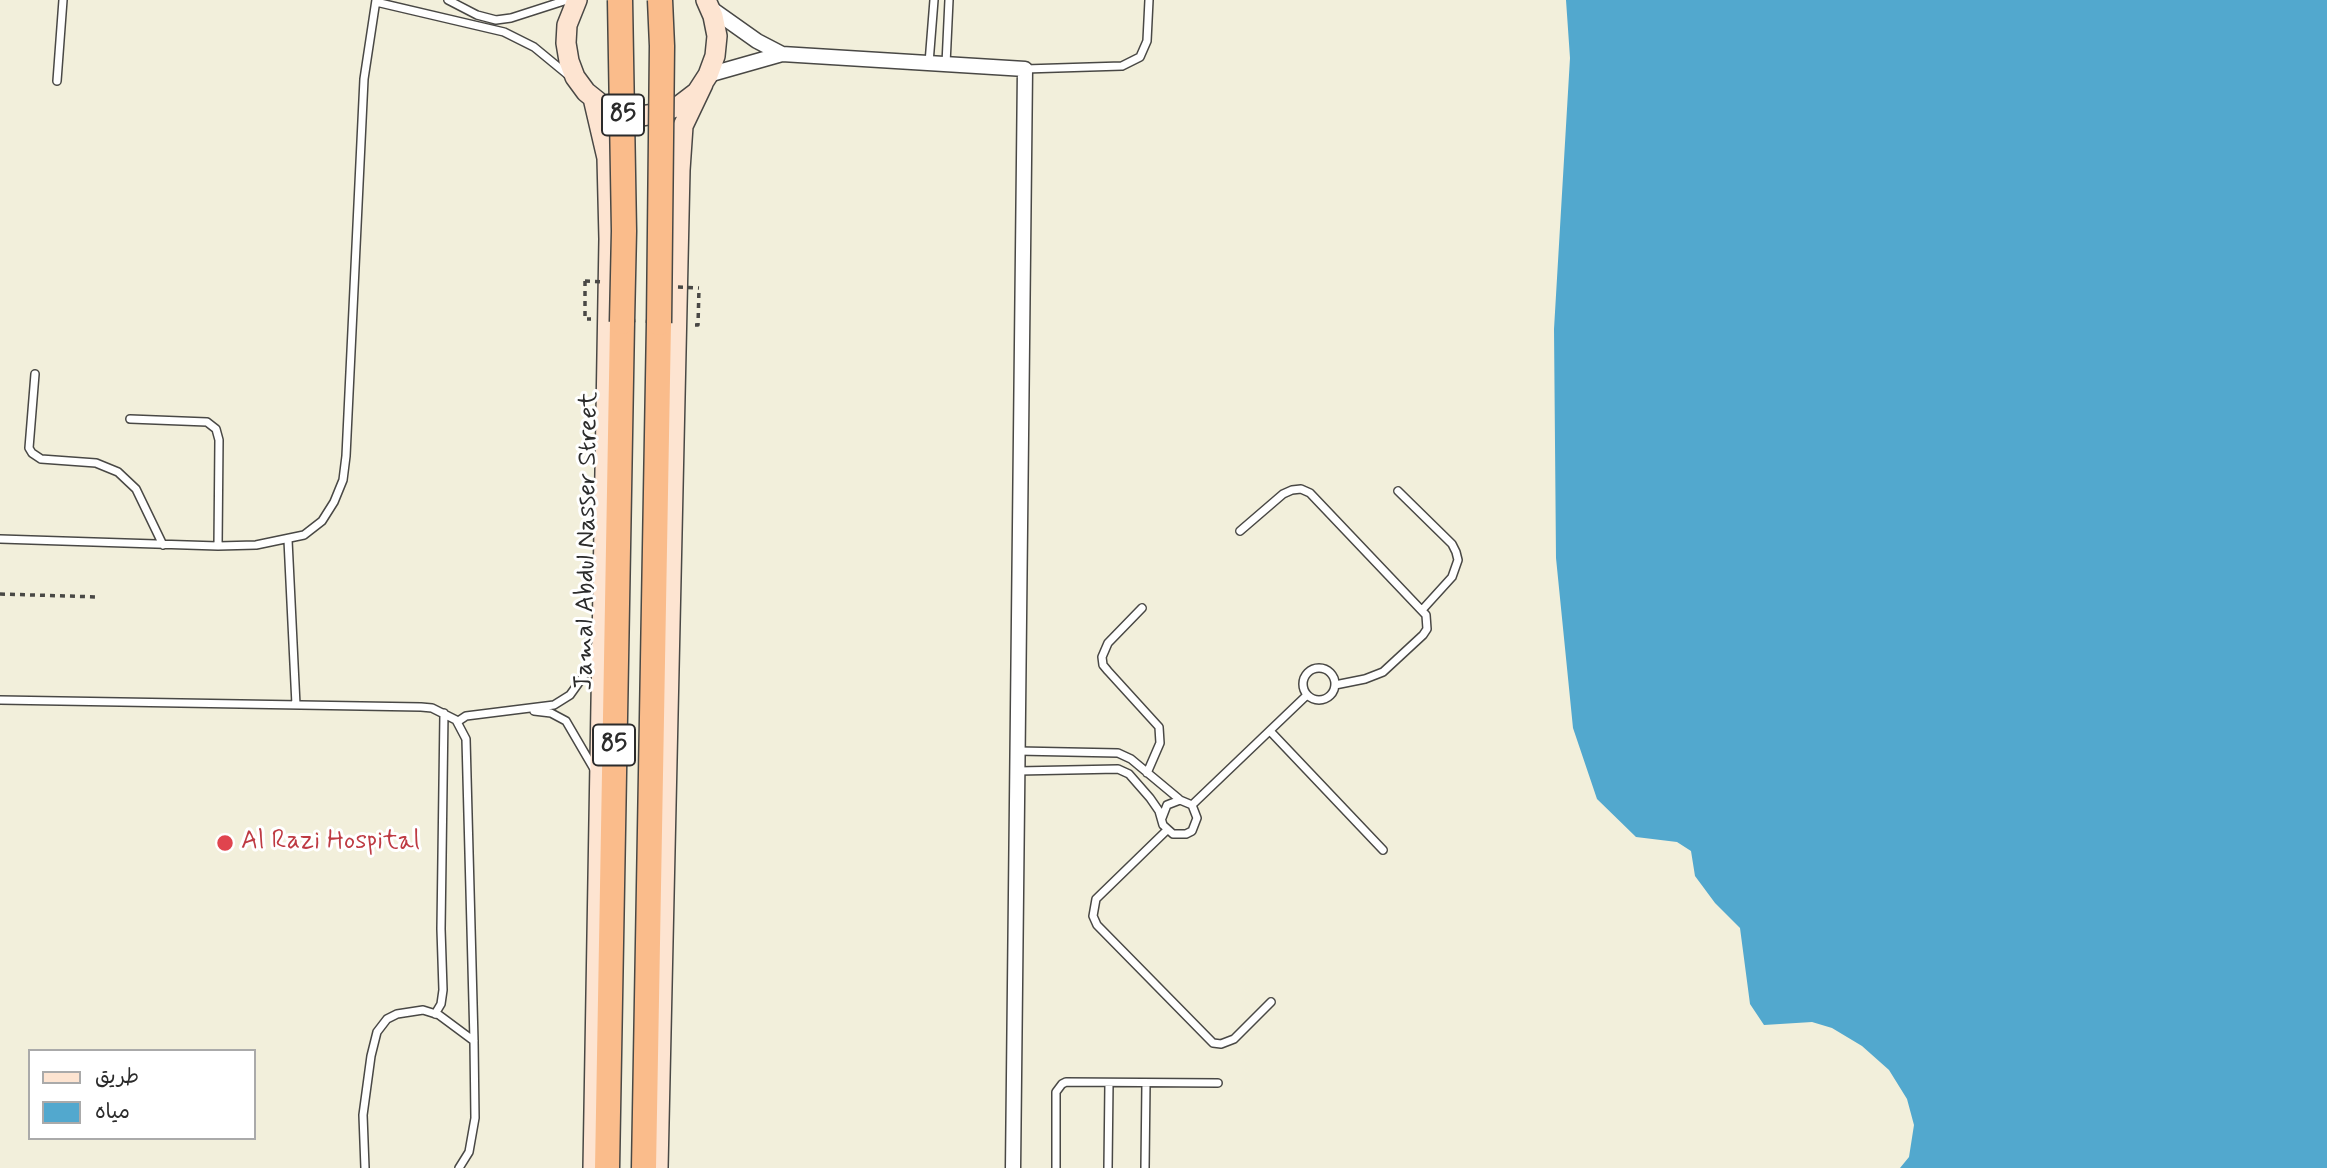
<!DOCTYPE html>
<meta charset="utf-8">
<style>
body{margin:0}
#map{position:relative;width:2327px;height:1168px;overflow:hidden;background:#f2efdb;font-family:Mynerve,"Playpen Sans Arabic",sans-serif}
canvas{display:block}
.legend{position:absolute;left:28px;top:1049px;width:228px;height:91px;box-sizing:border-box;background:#fff;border:2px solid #aaa;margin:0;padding:9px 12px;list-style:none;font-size:21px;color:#2b2b2b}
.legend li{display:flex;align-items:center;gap:14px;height:35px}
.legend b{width:35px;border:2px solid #aaa}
</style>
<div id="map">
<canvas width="2327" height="1168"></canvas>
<ul class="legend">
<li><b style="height:9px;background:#fde4d1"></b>طريق</li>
<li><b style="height:19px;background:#52a8ce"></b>مياه</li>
</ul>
</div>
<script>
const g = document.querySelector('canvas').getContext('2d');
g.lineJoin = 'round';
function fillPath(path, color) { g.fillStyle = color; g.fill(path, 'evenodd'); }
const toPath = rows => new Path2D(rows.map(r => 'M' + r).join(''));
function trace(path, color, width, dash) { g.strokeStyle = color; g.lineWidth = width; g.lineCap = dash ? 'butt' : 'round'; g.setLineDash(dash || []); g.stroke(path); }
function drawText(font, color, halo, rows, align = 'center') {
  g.font = font + ' Mynerve,sans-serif'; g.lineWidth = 6; g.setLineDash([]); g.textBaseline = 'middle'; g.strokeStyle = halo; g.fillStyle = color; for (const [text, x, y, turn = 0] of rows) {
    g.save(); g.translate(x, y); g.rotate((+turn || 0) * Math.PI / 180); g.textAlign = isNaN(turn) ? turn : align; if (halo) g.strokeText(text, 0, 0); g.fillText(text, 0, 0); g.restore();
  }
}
fillPath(toPath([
 [1566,0,2327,0,2327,1168,1900,1168,1909,1157,1914,1125,1907,1099,1889,1070,1862,1046,1832,1028,1812,1022,1764,1025,1750,1004,1740,928,1715,903,1695,876,1691,851,1677,842,1636,837,1597,799,1573,728,1556,558,1554,329,1570,58]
]), '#52a8ce');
const lane = toPath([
 [448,0,477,15,496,20,511,18,567,0],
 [376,2,504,32,534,47,568,75],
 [929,63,934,0],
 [946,64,949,0],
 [1025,69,1122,66,1140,57,1147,41,1149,0],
 [57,81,63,0],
 [35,374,29,448,32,453,41,459,96,463,118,472,136,489,163,545],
 [130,419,207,422,216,429,219,440,218,546],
 [1398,491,1452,544,1456,552,1458,560,1452,577,1422,610],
 [1240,531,1283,494,1292,490,1301,489,1310,493,1426,615,1427,629,1423,635,1383,672,1365,679,1335,685],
 [0,539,218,546,256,545,304,535,322,521,334,502,343,480,346,456,364,79,376,0],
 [288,540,296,705],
 [1142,608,1108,643,1102,657,1103,665,1108,671,1159,727,1160,743,1147,773],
 '1303 684a16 16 0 1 1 32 0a16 16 0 1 1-32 0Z',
 [0,700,421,707,432,708,456,720,466,739,474,1041,475,1118,469,1152,459,1168],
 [534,711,551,713,566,721,594,769],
 [457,722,466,716,554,705,570,695,585,674,595,646],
 [1270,731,1383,850],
 [1018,751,1118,753,1131,759,1179,799],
 [1018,771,1118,769,1129,774,1150,798,1159,811,1163,825,1173,834,1186,834,1192,831,1197,818,1192,805,1180,800,1167,805,1162,818],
 [1192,805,1307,695],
 [1167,830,1096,899,1093,916,1097,925,1213,1043,1221,1044,1234,1039,1271,1002],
 [435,1014,441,1004,443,990,441,929,444,713],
 [365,1168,363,1115,371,1056,377,1032,387,1019,397,1014,423,1010,439,1015,474,1041],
 [1056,1168,1056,1092,1062,1084,1066,1082,1218,1083],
 [1108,1168,1109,1083],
 [1145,1168,1146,1083]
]);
const street = toPath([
 [709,7,757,41,782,54],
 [708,75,782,54,1025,69,1013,1168]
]);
const secondary = toPath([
 [577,0,567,25,566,43,569,61,575,77,586,92,601,104,620,113,641,116,661,113,680,105,697,92,708,75,715,56,717,36,713,16,706,0],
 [593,98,607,158,609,239,593,1168],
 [658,1168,680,170,683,126,703,84]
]);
const highway = toPath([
 [607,1168,622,322],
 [644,1168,659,323]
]);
trace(lane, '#494845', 10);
trace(street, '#494845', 17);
trace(secondary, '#494845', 22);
trace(highway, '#494845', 27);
trace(toPath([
 [585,281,585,319,591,319],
 [695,325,698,325,699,288],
 [0,594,99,597]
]), '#494845', 3.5, [5, 5]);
trace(lane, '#fff', 7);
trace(street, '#fff', 14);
trace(secondary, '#fde4d1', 19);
trace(highway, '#fabc8b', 24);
const highwayBridge = toPath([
 [620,0,624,231,622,322],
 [659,323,662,46,660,0]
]);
trace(highwayBridge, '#494845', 27, []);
trace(toPath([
 [585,281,604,282],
 [678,287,699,288]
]), '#494845', 3.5, [5, 5]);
trace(highwayBridge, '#fabc8b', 24);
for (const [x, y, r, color] of [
 [225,843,9,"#e0444e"]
]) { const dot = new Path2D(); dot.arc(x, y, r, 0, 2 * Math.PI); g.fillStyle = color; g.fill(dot); trace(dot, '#fff', 2.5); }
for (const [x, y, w] of [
 [623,115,42],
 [614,745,42]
]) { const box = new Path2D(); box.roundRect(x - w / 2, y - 20.5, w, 41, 5); g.fillStyle = '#fff'; g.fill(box); trace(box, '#2b2b2b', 2); }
drawText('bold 24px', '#2b2b2b', null, [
 ["85",623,115],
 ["85",614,745]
]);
drawText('26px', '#2b2b2b', '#fff', [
 ["Jamal Abdul Nasser Street",588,541,-89]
]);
drawText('26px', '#be3a42', '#fff', [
 ["Al Razi Hospital",241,843]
], 'left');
</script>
